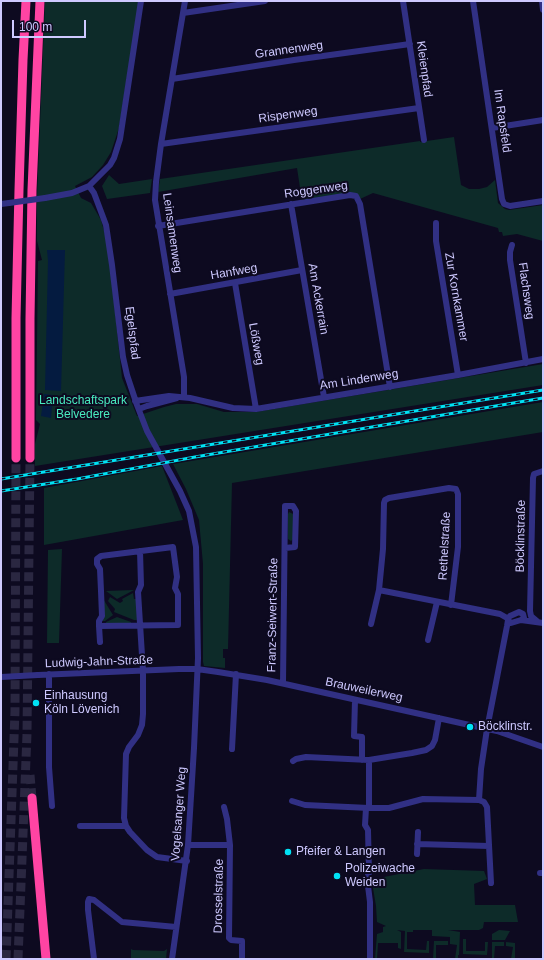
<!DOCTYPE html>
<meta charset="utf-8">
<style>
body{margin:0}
#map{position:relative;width:544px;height:960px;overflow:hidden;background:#0d0a20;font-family:Arial,sans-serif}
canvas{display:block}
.frame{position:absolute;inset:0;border:2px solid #cec9ff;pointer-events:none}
.scale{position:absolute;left:12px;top:20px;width:74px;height:18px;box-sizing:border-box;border:2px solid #cec9ff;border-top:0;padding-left:5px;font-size:12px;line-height:14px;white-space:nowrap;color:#cec9ff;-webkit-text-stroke:3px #0d0a20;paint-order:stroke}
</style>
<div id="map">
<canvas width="544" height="960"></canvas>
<div class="frame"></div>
<div class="scale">100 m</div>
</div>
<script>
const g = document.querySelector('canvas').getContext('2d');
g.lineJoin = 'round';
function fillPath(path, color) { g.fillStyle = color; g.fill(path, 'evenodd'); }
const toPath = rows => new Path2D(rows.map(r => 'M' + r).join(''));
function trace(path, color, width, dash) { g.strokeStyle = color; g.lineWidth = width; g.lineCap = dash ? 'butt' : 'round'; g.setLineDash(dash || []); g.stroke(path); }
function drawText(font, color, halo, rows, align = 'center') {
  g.font = font + ' Arial,sans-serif'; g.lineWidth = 4; g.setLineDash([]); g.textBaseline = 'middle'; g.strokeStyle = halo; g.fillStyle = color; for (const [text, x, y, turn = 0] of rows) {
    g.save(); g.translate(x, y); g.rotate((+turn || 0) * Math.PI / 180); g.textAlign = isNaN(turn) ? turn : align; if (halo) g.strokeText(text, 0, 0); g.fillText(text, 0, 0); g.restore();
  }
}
fillPath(toPath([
 [45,1,139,1,119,128,111,152,103,165,92,177,75,186,81,198,91,203,101,220,108,245,122,378,137,416,164,407,176,404,197,404,224,412,256,412,543,364,543,385,35,466,35,444,40,424,36,420,38,261,42,260,37,241,37,196],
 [454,137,461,185,469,189,479,189,487,187,495,180,498,203,505,209,509,210,543,205,543,241,517,234,503,236,502,232,499,232,498,228,373,193,360,199,358,195,302,201,297,168,158,192,160,179,420,141,420,142],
 [109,175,119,184,152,179,150,193,107,199,102,186],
 [543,402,543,432,232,483,228,649,223,649,223,658,225,658,225,668,204,666,203,662,203,564,199,520,186,489,173,464],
 [162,466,183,520,44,545,44,488],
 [289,512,293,514,293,539,291,541,288,539,288,514],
 [62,549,59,643,47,643,48,550],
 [134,590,117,599,106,591],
 [133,593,134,599,137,599,138,620,134,620,114,612,115,609,108,601,110,597,120,603,123,601,122,599],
 [102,597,113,615,105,621,103,621],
 [117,617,131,622,131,623,106,623,106,622],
 [424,869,484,871,487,879,474,884,475,905,515,905,518,922,484,922,483,928,479,930,448,930,460,932,459,955,458,955,458,959,455,959,457,945,450,944,450,937,432,936,432,930,413,930,413,932,407,932,407,949,426,950,427,941,429,941,429,953,404,952,405,931,397,930,401,932,401,949,398,948,398,943,378,943,377,959,375,959,377,934,383,932,383,927,386,926,377,922,376,906,372,882,384,877],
 [499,930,510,931,505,940,492,940,492,934],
 [463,939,466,939,466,951,485,951,485,942,488,942,487,955,463,954],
 [434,941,448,941,448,945,436,945,436,959,433,959],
 [492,942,504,942,504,946,495,946,494,959,492,959],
 [506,942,515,943,515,959,511,959,513,947,506,946],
 [131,949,133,950,164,951,167,949,166,959,131,959]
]), '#0d2b29');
fillPath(toPath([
 [47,250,65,250,61,391,45,390,48,261],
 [44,394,53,395,51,418,41,416]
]), '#041b40');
trace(toPath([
 [30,775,32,798],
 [6,959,15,711,16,458],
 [18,959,27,734,30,458]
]), '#2a2741', 9, [9, 4.5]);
trace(toPath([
 [403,1,424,140],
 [473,1,502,199,504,204,510,206,543,201],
 [542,1,543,10],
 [183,13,265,1],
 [172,79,294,60,410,44],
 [492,128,543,120],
 [161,144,419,108],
 [89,186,94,193,106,225,112,265,123,357,127,375,137,405,147,431,180,491,189,511,196,547,198,658,194,748,188,845,172,959],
 [45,198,72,193,89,186,110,165,114,158,120,139,141,1],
 [1,204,9,203],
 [291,204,324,397],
 [436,223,436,241,458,375],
 [158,226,350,195,356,196,360,204,390,387],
 [512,245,510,252,510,260,526,363],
 [235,283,256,409],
 [170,294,302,270],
 [184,397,184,377,155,200,156,182,161,144,185,1],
 [135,401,169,396,190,398,233,408,256,409,458,375,543,359],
 [139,409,147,406,177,398],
 [140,551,141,585,138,592,143,671,143,714,142,725,138,735,129,747,126,754,124,818,126,826,130,832,147,850,157,857,187,861],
 [379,590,500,614,507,618,508,620,511,623,521,620,524,618,523,614,519,612,510,616,509,617,508,620,507,626,487,729,481,769,479,800],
 [521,620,543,623],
 [538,622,531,616,530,611,533,478,534,474,543,471],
 [371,624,379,590,383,549,384,503,385,500,389,498,449,488,456,489,458,494,458,547,451,605],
 [99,626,178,625,178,594,175,588,177,577,173,547,101,556,97,559,97,564,100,569,101,591,102,616,99,621,99,626,100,642],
 [428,640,437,602],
 [49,674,49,767,52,806],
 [38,675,179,669,197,669,218,672,267,680,465,724,497,731,543,747],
 [283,683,285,506,293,506,296,511,295,547,285,548],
 [355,700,354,736,362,737,362,760],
 [232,749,236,674],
 [293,761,296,759,306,757,369,760,412,753,426,750,432,746,435,740,439,718],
 [292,801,305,805,369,808,389,808,423,799,479,800,484,802,487,807,491,883],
 [224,807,227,819,230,845,229,938,231,940,242,941,242,959],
 [366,808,365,825,368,830,369,873,367,878,370,902,370,959],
 [369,808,369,760],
 [80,826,126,826],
 [417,844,489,846],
 [188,845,230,845],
 [417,854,418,832],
 [540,873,543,873],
 [94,959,88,910,88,902,89,899,94,900,122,922,176,927]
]), '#313084', 6);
trace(toPath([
 [16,458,16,318,19,190,23,60,26,1],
 [30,458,30,319,32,190,40,1],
 [32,798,46,959]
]), '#ff44a3', 9);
const rail = toPath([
 [1,479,543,390],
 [1,491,77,479,195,457,543,398]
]);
trace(rail, '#00e2f4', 3);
trace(rail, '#0d0a20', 1.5, [4.5]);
trace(toPath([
 [9,203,45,198],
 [1,677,38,675]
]), '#313084', 6);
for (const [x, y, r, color] of [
 [36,703,4,"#00e2f4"],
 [470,727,4,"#00e2f4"],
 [288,852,4,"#00e2f4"],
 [337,876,4,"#00e2f4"]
]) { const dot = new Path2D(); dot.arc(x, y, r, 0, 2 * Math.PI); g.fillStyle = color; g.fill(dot); trace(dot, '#0d0a20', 1.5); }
drawText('12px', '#cec9ff', '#0d0a20', [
 ["Grannenweg",289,50,-8],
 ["Kleienpfad",424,69,82],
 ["Rispenweg",288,115,-8],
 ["Im Rapsfeld",502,121,82],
 ["Roggenweg",316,190,-8],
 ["Leinsamenweg",172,233,82],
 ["Hanfweg",234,272,-10],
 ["Flachsweg",526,291,82],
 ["Zur Kornkammer",456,297,80],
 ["Am Ackerrain",318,299,80],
 ["Egelspfad",132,333,83],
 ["Lößweg",256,344,80],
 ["Am Lindenweg",359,380,-9],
 ["Böcklinstraße",521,536,-89],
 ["Rethelstraße",445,546,-87],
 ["Franz-Seiwert-Straße",273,615,-89],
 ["Ludwig-Jahn-Straße",99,662,-2],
 ["Brauweilerweg",364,690,12],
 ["Vogelsanger Weg",179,814,-86],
 ["Drosselstraße",219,896,-89]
]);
drawText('12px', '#49ebbf', '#0d0a20', [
 ["Landschaftspark",83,401],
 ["Belvedere",83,415]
]);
drawText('12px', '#cec9ff', '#0d0a20', [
 ["Einhausung",44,696],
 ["Köln Lövenich",44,710],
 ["Böcklinstr.",478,727],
 ["Pfeifer & Langen",296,852],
 ["Polizeiwache",345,869],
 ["Weiden",345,883]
], 'left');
</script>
